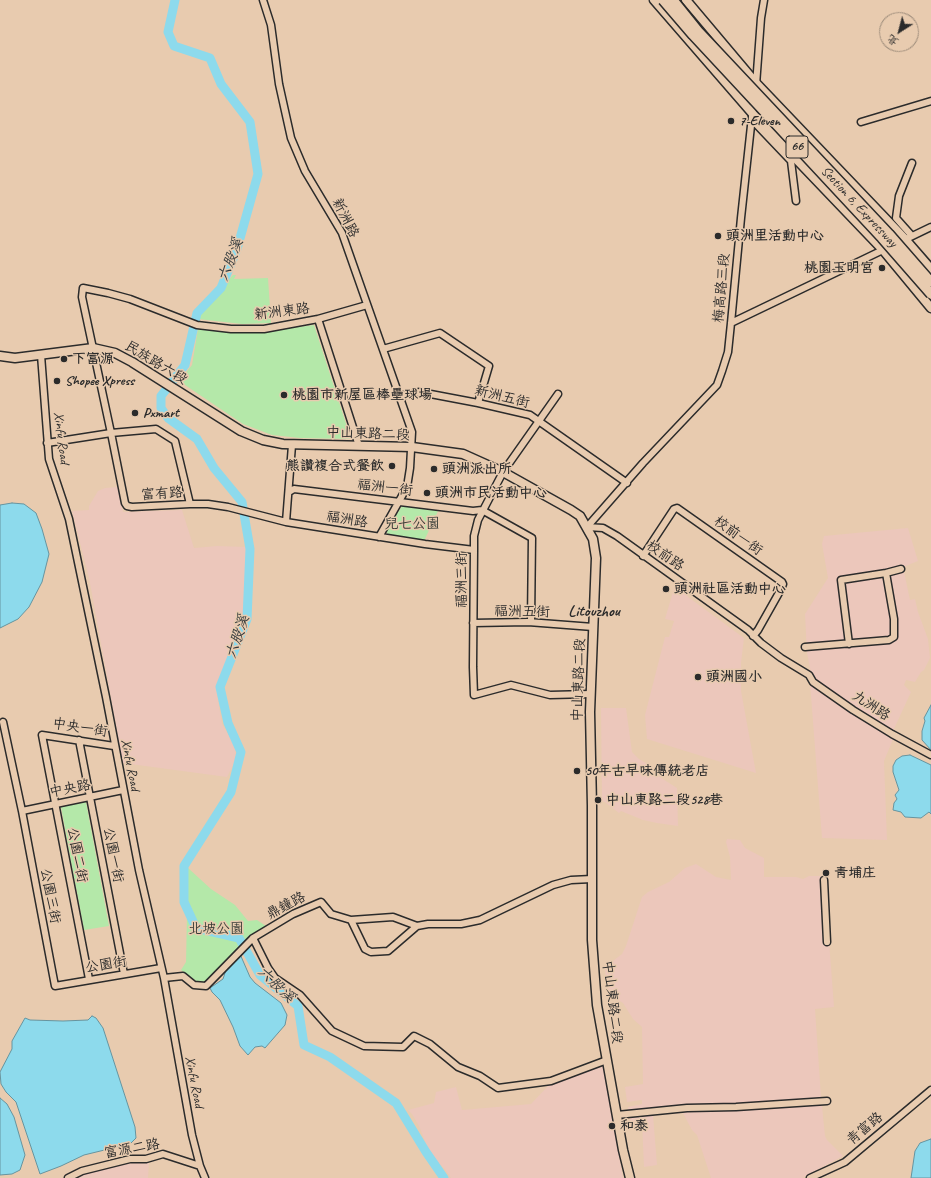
<!DOCTYPE html>
<meta charset="utf-8">
<style>
body{margin:0}
#map{position:relative;width:931px;height:1178px;overflow:hidden;background:#e8cbaf;font-family:Caveat,"LXGW WenKai TC",sans-serif}
canvas{display:block}
.north{position:absolute;left:879px;top:12px;width:40px;height:40px;box-sizing:border-box;background:#e8cbaf;border:1px solid #9c8b7a;border-radius:50%;rotate:216deg;font-size:11px;font-weight:700;line-height:16px;text-align:center;color:#2b2b2b}
.north::after{content:'';display:block;margin:auto;width:14px;height:18px;background:#2b2b2b;clip-path:polygon(50% 0,100% 100%,50% 72%,0 100%)}
</style>
<div id="map">
<canvas width="931" height="1178"></canvas>
<div class="north">北</div>
</div>
<script>
const g = document.querySelector('canvas').getContext('2d');
g.lineJoin = 'round';
function fillPath(path, color) { g.fillStyle = color; g.fill(path, 'evenodd'); }
const toPath = rows => new Path2D(rows.map(r => 'M' + r).join(''));
function trace(path, color, width, dash) { g.strokeStyle = color; g.lineWidth = width; g.lineCap = dash ? 'butt' : 'round'; g.setLineDash(dash || []); g.stroke(path); }
function drawText(font, color, halo, rows, align = 'center') {
  g.font = font + ' Caveat,"LXGW WenKai TC",sans-serif'; g.lineWidth = 3; g.setLineDash([]); g.textBaseline = 'middle'; g.strokeStyle = halo; g.fillStyle = color; for (const [text, x, y, turn = 0] of rows) {
    g.save(); g.translate(x, y); g.rotate((+turn || 0) * Math.PI / 180); g.textAlign = isNaN(turn) ? turn : align; if (halo) g.strokeText(text, 0, 0); g.fillText(text, 0, 0); g.restore();
  }
}
fillPath(toPath([
 [118,487,123,512,182,510,194,548,217,546,247,547,246,617,238,636,231,648,216,688,222,724,235,746,236,759,227,777,123,763,89,578,72,511,89,510,89,506,98,491,105,488],
 [908,528,918,561,903,567,910,600,915,599,918,612,928,639,930,658,924,670,921,672,915,682,906,680,904,685,911,692,893,731,849,704,812,678,807,653,805,614,828,578,822,544,824,536],
 [675,585,687,594,688,597,744,638,741,663,741,691,756,773,647,739,645,715,665,637,669,637,674,621,665,619],
 [810,683,811,683,894,737,884,761,887,840,822,838],
 [601,708,626,708,632,752,639,759,649,765,647,769,677,788,678,826,657,823,643,820,621,811,619,813,605,802,602,801],
 [727,839,740,840,745,848,764,858,764,877,796,877,803,879,809,876,821,876,824,883,826,901,834,1007,815,1009,821,1097,825,1136,827,1140,843,1156,802,1178,711,1178,697,1135,692,1130,683,1113,653,1115,657,1165,644,1167,642,1121,631,1123,628,1107,642,1104,642,1100,627,1102,625,1087,643,1084,642,1027,633,1019,623,1003,607,993,605,967,622,954,626,946,642,897,648,892,669,882,685,868,696,864,716,877,731,880,730,857,726,842],
 [603,1066,623,1178,451,1178,444,1168,431,1156,419,1126,412,1114,408,1110,434,1103,436,1092,456,1087,462,1110,531,1104,549,1085],
 [149,1161,148,1178,74,1178,82,1174,120,1164]
]), '#ecc7bb');
fillPath(toPath([
 [233,275,236,275,234,279,268,278,271,323,242,324,198,319,202,310],
 [314,325,351,439,300,438,272,435,243,424,179,381,192,365,198,329,223,331,258,332],
 [402,506,439,509,424,541,388,535,386,531],
 [86,802,109,926,84,930,61,807],
 [188,868,211,889,235,905,248,921,257,920,266,926,251,936,206,983,196,981,181,970,186,962]
]), '#b4e8a9');
const water = toPath([
 [12,503,24,504,36,513,42,529,49,554,42,582,29,607,18,619,0,628,0,505,12,503],
 [931,705,931,750,922,740,922,731,925,721,924,718,931,705],
 [910,755,931,765,931,814,929,812,921,818,905,817,901,812,893,810,894,803,897,799,895,795,899,790,893,772,893,766,896,760,902,756,910,755],
 [240,954,250,977,255,983,281,1003,287,1015,285,1025,265,1048,262,1046,255,1047,248,1055,240,1046,233,1027,220,1000,212,992,210,988,223,979,226,970,232,965,240,954],
 [92,1016,96,1018,103,1028,135,1127,136,1138,131,1143,121,1146,84,1155,61,1166,40,1174,16,1102,6,1092,1,1084,0,1072,12,1049,12,1041,25,1018,30,1020,63,1021,88,1020,92,1016],
 [0,1098,7,1104,14,1117,25,1155,20,1170,12,1174,0,1175,0,1098],
 [931,1139,931,1178,911,1178,915,1151,920,1143,931,1139]
]);
fillPath(water, '#8ddaec');
trace(water, '#66949f', 1);
trace(toPath([
 [175,0,168,32,174,46,210,58,221,84,250,122,258,174,237,249,221,288,197,313,185,365,161,396,161,408,168,418,197,439,214,468,242,502,250,549,247,619,220,687,228,723,241,752,231,792,184,866,184,902,196,928,239,938,260,975,298,1006,304,1045,330,1057,396,1103,426,1152,444,1178]
]), '#8ddaec', 9);
const minor = toPath([
 [263,0,271,25,279,84,291,138,305,171,342,233,412,432,410,468,407,487,379,537],
 [756,85,761,18,764,0],
 [752,120,791,161,796,201],
 [861,122,931,101],
 [912,163,899,196,896,218,912,236],
 [902,241,931,227],
 [367,305,318,319,264,329,231,329,197,325,130,299,108,293,83,288,82,297,111,433,125,503,127,506,132,507,190,504,208,504,228,507,286,522,425,544,474,550],
 [318,319,359,446],
 [731,323,887,248],
 [383,349,440,333,489,366,478,403],
 [41,355,49,459,69,519,106,697,139,870,164,978,192,1135,200,1166,205,1178],
 [558,394,503,472,478,520,474,536,474,550,473,667,474,695,511,685,550,695,590,694],
 [399,396,420,392,478,403,530,415,627,483],
 [47,443,111,433,156,429,175,441,190,504],
 [289,492,294,489,473,511,482,510,532,538,531,622],
 [286,522,292,445],
 [587,527,643,463,717,385,722,371,728,352,731,323,741,218,754,98],
 [587,527,603,528,617,536,748,630,761,643,781,658,809,675,813,682,853,710,892,734,931,755],
 [643,556,674,509,677,508,782,582,783,584,780,591,758,630,753,636],
 [473,623,528,622,593,627],
 [849,644,841,580,886,573,901,569],
 [805,647,889,640,894,637,894,619,886,573],
 [3,722,22,811,55,986,161,968],
 [79,740,124,974],
 [22,811,123,790],
 [824,880,827,942],
 [351,920,393,917,417,926],
 [253,938,268,968,275,978,300,995,332,1031,364,1046,403,1047,414,1036,430,1044,458,1067,480,1076,498,1088,551,1081,607,1060],
 [164,978,183,976,194,985,206,986,253,938,293,914,321,902,331,914,351,920,365,949,371,952,388,951,417,926,428,924,461,924,480,920,553,885,571,880,592,879],
 [89,979,42,735,114,746],
 [617,1115,687,1108,736,1107,827,1101],
 [68,1178,82,1171,130,1159,146,1159,163,1154,200,1166],
 [810,1178,845,1162,931,1090]
]);
const major = toPath([
 [654,0,752,113,883,250,931,308],
 [686,0,756,83,905,239,931,269],
 [0,356,15,358,93,348,115,353,132,362,241,431,263,440,283,444,412,447,463,454,503,472,571,510,580,516,593,539,596,558,590,712,592,806,592,940,597,1005,623,1150,630,1178]
]);
trace(minor, '#2b2b2b', 9);
trace(major, '#2b2b2b', 11);
trace(minor, '#e8cbaf', 6);
trace(major, '#e8cbaf', 8);
const highwayBridge = toPath([
 [663,0,693,35,882,238,931,294],
 [673,0,698,31,889,234,931,282]
]);
trace(highwayBridge, '#2b2b2b', 12, []);
trace(highwayBridge, '#e8cbaf', 9);
for (const [x, y, r, color] of [
 [731,121,4,"#2b2b2b"],
 [718,236,4,"#2b2b2b"],
 [882,268,4,"#2b2b2b"],
 [64,359,4,"#2b2b2b"],
 [57,381,4,"#2b2b2b"],
 [284,395,4,"#2b2b2b"],
 [135,413,4,"#2b2b2b"],
 [392,466,4,"#2b2b2b"],
 [434,469,4,"#2b2b2b"],
 [427,493,4,"#2b2b2b"],
 [666,589,4,"#2b2b2b"],
 [698,677,4,"#2b2b2b"],
 [577,771,4,"#2b2b2b"],
 [598,800,4,"#2b2b2b"],
 [826,873,4,"#2b2b2b"],
 [612,1126,4,"#2b2b2b"]
]) { const dot = new Path2D(); dot.arc(x, y, r, 0, 2 * Math.PI); g.fillStyle = color; g.fill(dot); trace(dot, '#e8cbaf', 1.5); }
for (const [x, y, w] of [
 [797,147,22]
]) { const box = new Path2D(); box.roundRect(x - w / 2, y - 11, w, 22, 3); g.fillStyle = '#e8cbaf'; g.fill(box); trace(box, '#2b2b2b', 1); }
drawText('bold 13px', '#2b2b2b', null, [
 ["66",797,147]
]);
drawText('bold 14px', '#2b2b2b', '#e8cbaf', [
 ["7-Eleven",739,121],
 ["頭洲里活動中心",726,236],
 ["桃園玉明宮",874,268,"right"],
 ["下富源",72,359],
 ["Shopee Xpress",65,381],
 ["桃園市新屋區棒壘球場",292,395],
 ["Pxmart",143,413],
 ["熊讚複合式餐飲",384,466,"right"],
 ["頭洲派出所",442,469],
 ["頭洲市民活動中心",435,493],
 ["頭洲社區活動中心",674,589],
 ["頭洲國小",706,677],
 ["50年古早味傳統老店",585,771],
 ["中山東路二段528巷",606,800],
 ["青埔庄",834,873],
 ["和泰",620,1126]
], 'left');
drawText('14px', '#2b2b2b', '#e8cbaf', [
 ["Section 6, Expressway",859,207,47],
 ["新洲路",345,218,63],
 ["梅高路三段",722,288,-85],
 ["新洲東路",282,312,-7],
 ["民族路六段",156,363,31],
 ["新洲五街",502,397,14],
 ["中山東路二段",368,434,2],
 ["Xinfu Road",61,438,83],
 ["福洲一街",385,488,7],
 ["富有路",162,494,-4],
 ["福洲路",347,520,9],
 ["校前一街",738,536,36],
 ["校前路",665,556,35],
 ["福洲三街",462,580,-90],
 ["福洲五街",522,612,1],
 ["中山東路二段",579,680,-88],
 ["九洲路",871,706,33],
 ["中央一街",80,728,9],
 ["Xinfu Road",130,765,79],
 ["中央路",70,789,-11],
 ["公園二街",77,855,79],
 ["公園一街",113,855,79],
 ["公園三街",50,896,79],
 ["鼎鐘路",286,906,-28],
 ["公園街",106,965,-9],
 ["中山東路二段",612,1002,83],
 ["Xinfu Road",194,1082,79],
 ["青富路",865,1129,-40],
 ["富源二路",132,1149,-10]
]);
drawText('14px', '#393e38', '#e8cbaf', [
 ["兒七公園",412,524],
 ["北坡公園",216,929]
]);
drawText('italic 15px', '#353c3e', '#e8cbaf', [
 ["六股溪",231,260,-69],
 ["六股溪",238,637,-72],
 ["六股溪",276,985,43]
]);
drawText('bold 16px', '#2b2b2b', '#e8cbaf', [
 ["Litouzhou",594,612]
]);
</script>
